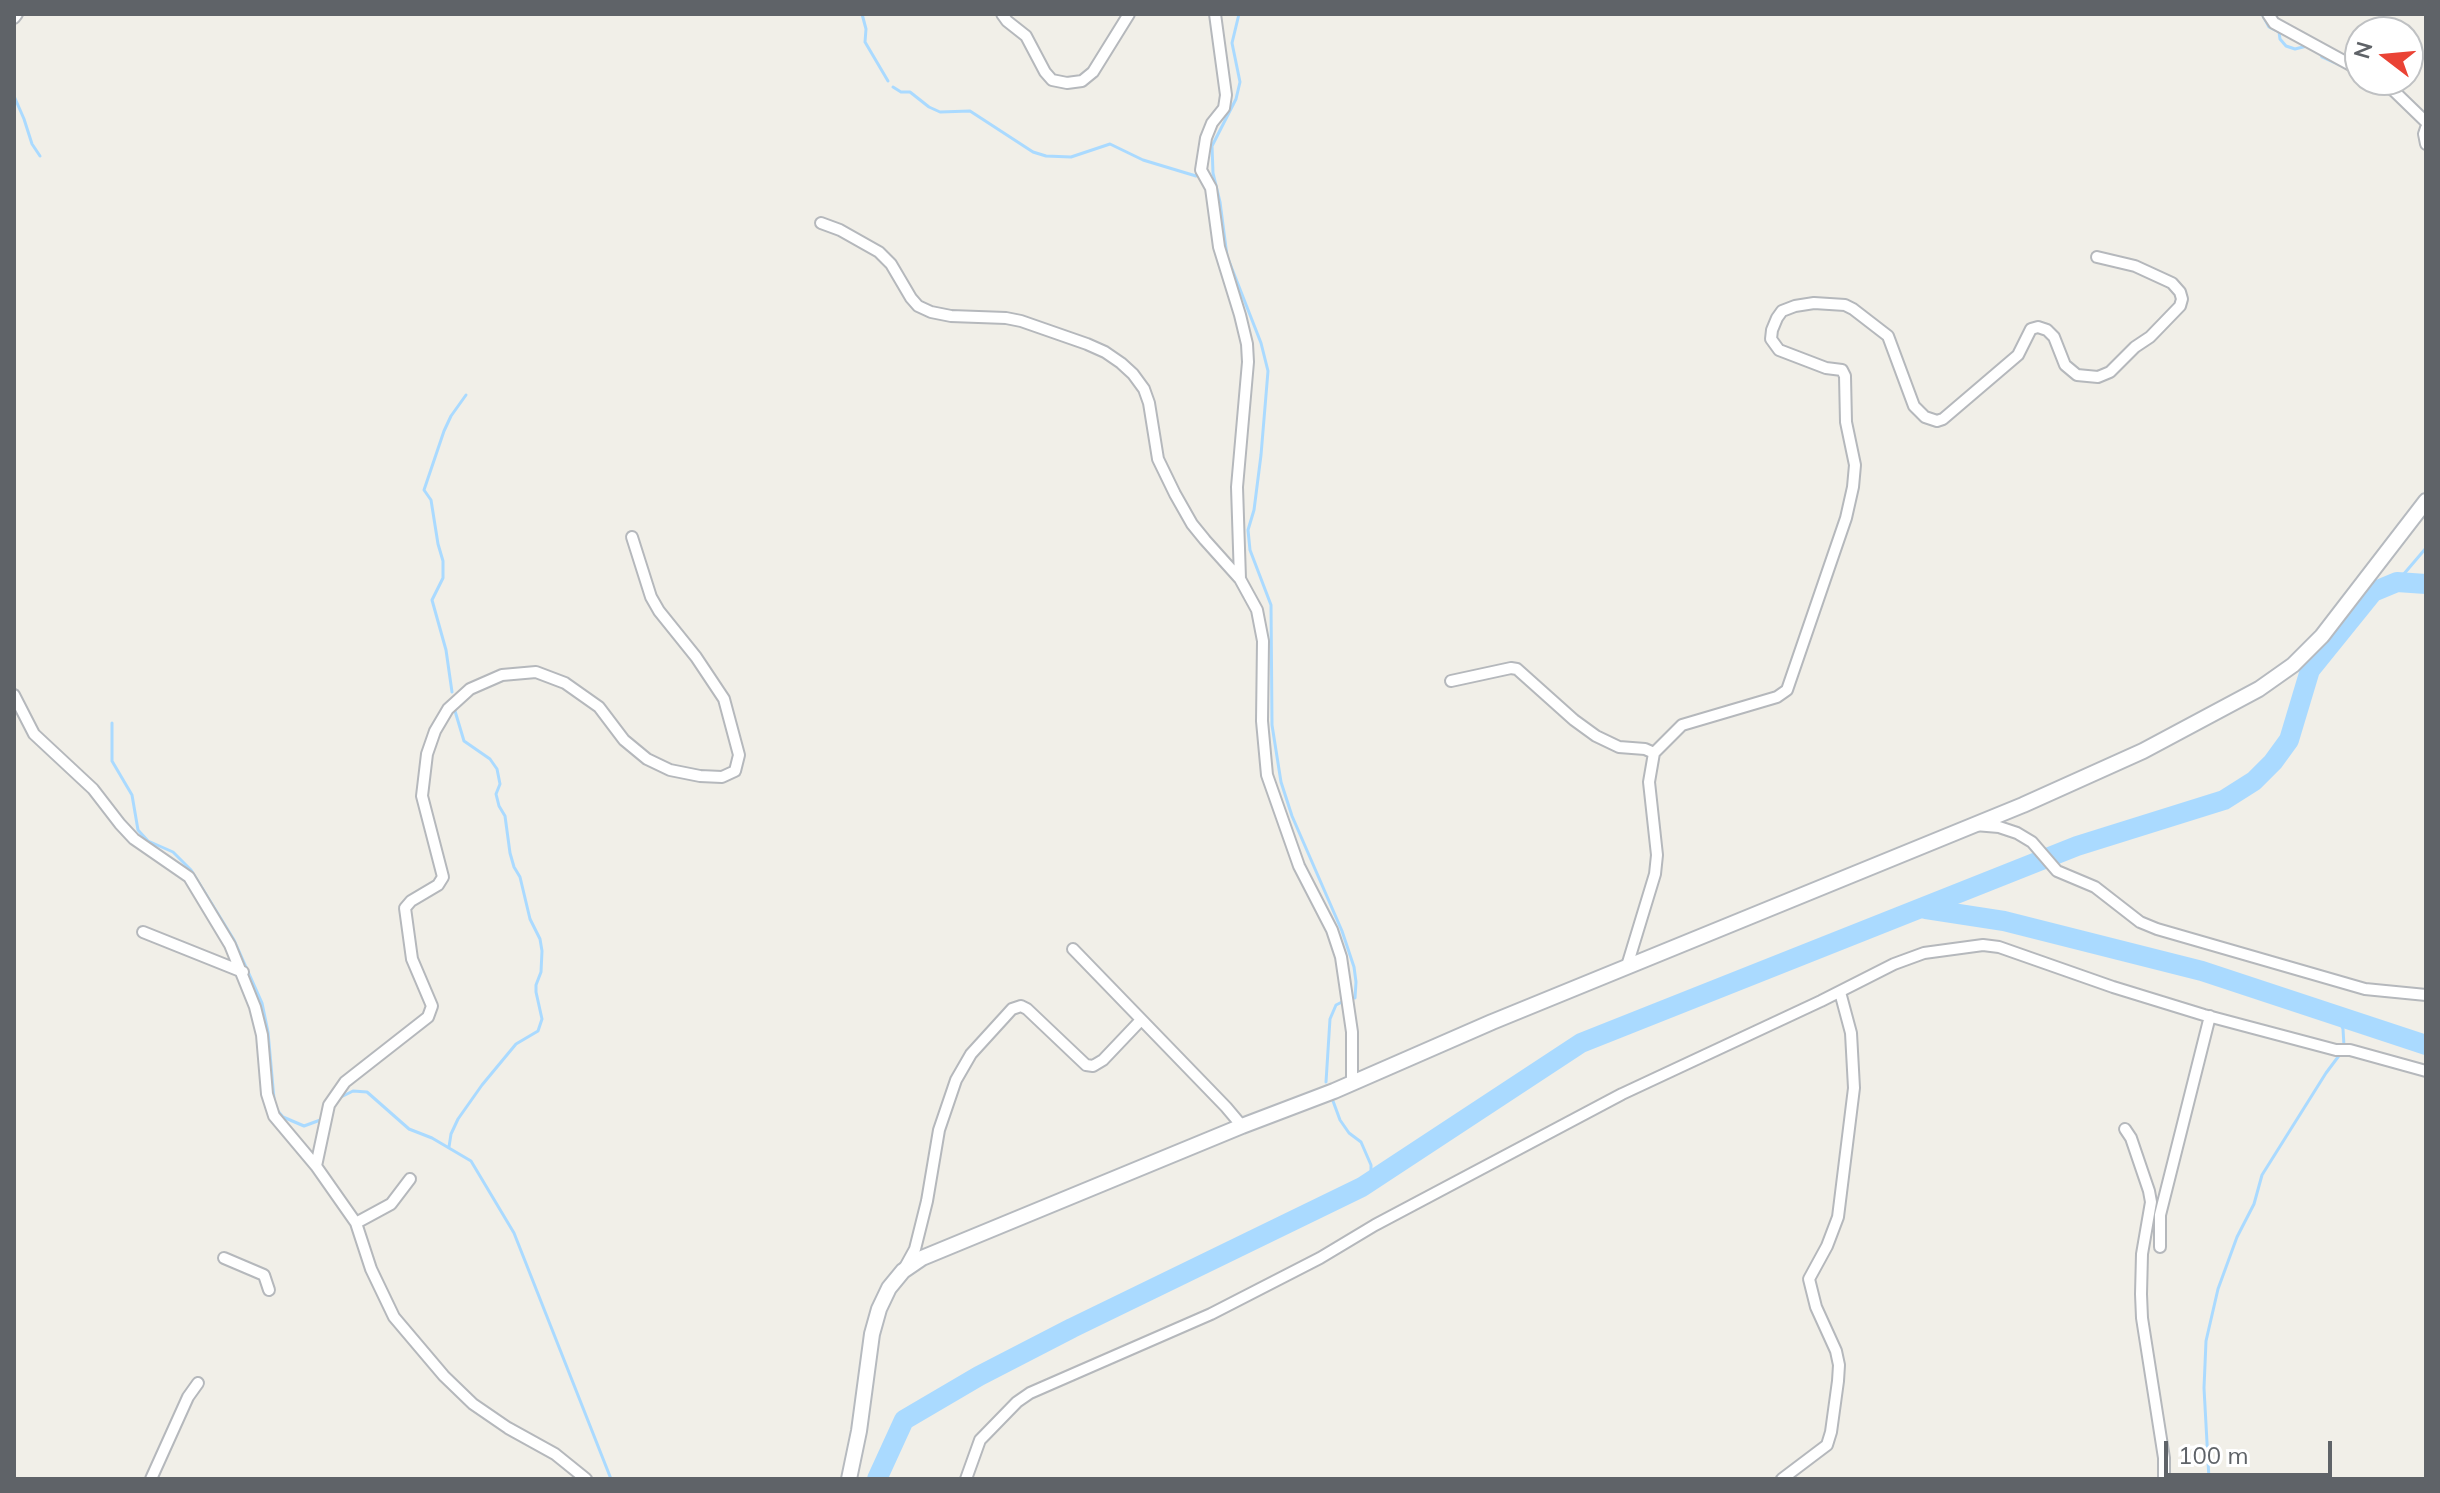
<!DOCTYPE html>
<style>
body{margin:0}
#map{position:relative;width:2440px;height:1493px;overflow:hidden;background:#f1efe8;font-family:Mulish,sans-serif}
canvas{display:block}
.frame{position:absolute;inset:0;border:16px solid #5f6368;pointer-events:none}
.north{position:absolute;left:2344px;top:16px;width:80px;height:80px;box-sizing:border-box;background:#fff;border:2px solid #bfc1c3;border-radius:50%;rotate:286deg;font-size:22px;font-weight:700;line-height:32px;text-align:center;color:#5f6368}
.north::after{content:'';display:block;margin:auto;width:28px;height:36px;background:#ea4335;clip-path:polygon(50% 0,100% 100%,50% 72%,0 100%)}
.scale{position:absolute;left:2164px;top:1441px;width:168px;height:36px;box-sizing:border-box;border:4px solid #5f6368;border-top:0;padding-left:10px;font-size:24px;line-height:28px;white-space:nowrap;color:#5f6368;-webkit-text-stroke:6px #fff;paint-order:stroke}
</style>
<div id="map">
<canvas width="2440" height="1493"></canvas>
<div class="frame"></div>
<div class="north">N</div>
<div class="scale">100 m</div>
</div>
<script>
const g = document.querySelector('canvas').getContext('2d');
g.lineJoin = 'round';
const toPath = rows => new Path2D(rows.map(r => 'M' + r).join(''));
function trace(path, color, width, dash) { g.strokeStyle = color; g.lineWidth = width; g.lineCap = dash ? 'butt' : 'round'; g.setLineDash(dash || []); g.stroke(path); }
trace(toPath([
 [862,14,866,29,865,42,888,81],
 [1239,14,1232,43,1240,82,1236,99,1212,146,1213,173,1220,202,1227,256,1261,343,1268,371,1261,455,1254,510,1248,530,1250,550,1271,605,1272,725,1281,782,1292,816,1342,931,1354,967,1356,982,1355,998],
 [2262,14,2269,27,2279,32,2280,39,2286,46,2295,49,2307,46],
 [2320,53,2322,57,2344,67],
 [893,87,901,92,910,92,929,107,940,112,970,111,1033,152,1046,156,1071,157,1110,144,1143,160,1196,176,1200,175],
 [14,96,24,119,32,144,40,156],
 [2397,582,2426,548],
 [452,692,446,650,432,600,443,578,443,561,438,544,431,500,424,490,444,431,451,416,466,395],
 [112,723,112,761,132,795,138,830,148,841,173,852,191,870,234,940,262,1003,268,1032,274,1099],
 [2338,1017,2343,1029,2344,1046],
 [1326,1082,1330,1019,1336,1005,1342,1002],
 [1333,1101,1340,1120,1349,1133,1361,1142,1371,1165,1371,1176,1362,1187],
 [335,1104,341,1097,353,1091,367,1092,409,1129,432,1138,471,1161,514,1233,611,1479],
 [277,1110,283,1117,304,1126,323,1119],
 [449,1147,451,1134,458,1119,482,1085,516,1044,538,1031,542,1019,536,992,536,985,541,972,542,951,540,939,530,919,520,877,514,867,510,853,505,816,499,806,496,794,500,784,497,769,490,759,464,741,455,711],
 [2209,1479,2204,1388,2206,1341,2218,1289,2237,1237,2254,1204,2262,1175,2326,1073,2341,1053]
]), '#aadaff', 3);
trace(toPath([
 [1926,909,2004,921,2202,971,2426,1045],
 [877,1479,904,1420,979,1376,1072,1328,1362,1187,1581,1043,2077,846,2224,800,2254,781,2273,762,2289,740,2310,670,2373,592,2397,582,2426,584]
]), '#aadaff', 20);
const street = toPath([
 [1002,14,1007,21,1026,36,1045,72,1052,80,1067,83,1082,81,1093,72,1129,14],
 [1215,14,1226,95,1224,108,1212,123,1206,138,1201,170,1211,188,1219,247,1240,315,1247,344,1248,362,1237,487,1240,579],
 [2268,14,2274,23,2360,70],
 [14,18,17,14],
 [2378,80,2394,91,2426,122],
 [2426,128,2424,134,2426,144],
 [821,223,840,230,879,252,891,264,911,298,918,306,931,312,951,316,1006,318,1021,321,1087,344,1105,352,1121,363,1133,374,1144,389,1149,403,1158,459,1175,494,1192,524,1205,540,1240,579,1257,610,1263,641,1262,721,1267,775,1299,866,1332,930,1341,957,1352,1032,1352,1083],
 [1451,681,1511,668,1517,669,1574,720,1596,736,1619,747,1645,749,1654,753],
 [14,695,34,734,93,789,120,824,134,839,189,877,230,945,255,1007,262,1035,267,1094,274,1116,316,1166,356,1223,371,1269,394,1317,444,1376,473,1404,508,1428,555,1454,586,1479],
 [1975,825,1999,827,2017,833,2032,842,2057,871,2095,887,2140,922,2157,929,2365,989,2426,995],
 [143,932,243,972],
 [1073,949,1226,1107,1242,1126],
 [1627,966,1655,874,1657,855,1649,782,1654,753,1682,725,1777,697,1787,690,1846,518,1853,487,1855,465,1846,422,1845,376,1842,370,1826,368,1779,350,1771,339,1772,330,1777,318,1782,311,1795,306,1814,303,1845,305,1853,309,1888,336,1914,406,1925,417,1937,421,1943,419,2018,355,2031,329,2038,327,2047,330,2054,337,2065,365,2077,375,2098,377,2110,372,2135,347,2150,337,2180,306,2182,299,2180,292,2172,283,2135,266,2097,257],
 [2125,1129,2131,1138,2149,1191,2151,1202,2142,1254,2141,1294,2142,1318,2164,1458,2164,1479],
 [316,1166,329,1105,345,1082,428,1017,432,1006,412,959,405,908,411,901,438,885,443,877,422,796,427,754,435,731,448,709,470,689,502,675,536,672,565,683,599,707,624,740,647,759,670,770,700,776,722,777,735,771,739,755,724,699,696,657,659,611,651,597,632,537],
 [356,1223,391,1204,410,1179],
 [2160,1247,2160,1215,2210,1016],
 [224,1258,264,1275,269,1290],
 [904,1269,915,1249,927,1201,939,1130,956,1080,971,1054,1012,1009,1021,1006,1027,1009,1086,1065,1093,1066,1103,1060,1141,1020],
 [151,1479,188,1397,198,1383],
 [966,1479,980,1440,1017,1402,1030,1393,1211,1314,1320,1258,1375,1225,1622,1094,1821,1001,1894,964,1924,953,1983,945,1999,947,2113,987,2204,1015,2336,1050,2350,1050,2426,1071],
 [1782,1479,1827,1445,1831,1432,1838,1381,1839,1365,1836,1351,1816,1307,1809,1279,1827,1246,1838,1217,1854,1088,1851,1033,1840,992]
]);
const secondary = toPath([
 [849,1479,859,1431,872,1334,879,1309,889,1288,903,1271,922,1258,1242,1126,1334,1091,1492,1022,2023,805,2143,751,2259,689,2293,665,2322,636,2426,501]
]);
trace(street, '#b5b8bc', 14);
trace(secondary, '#b6babf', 18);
trace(street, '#fff', 10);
trace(secondary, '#fff', 14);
</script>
